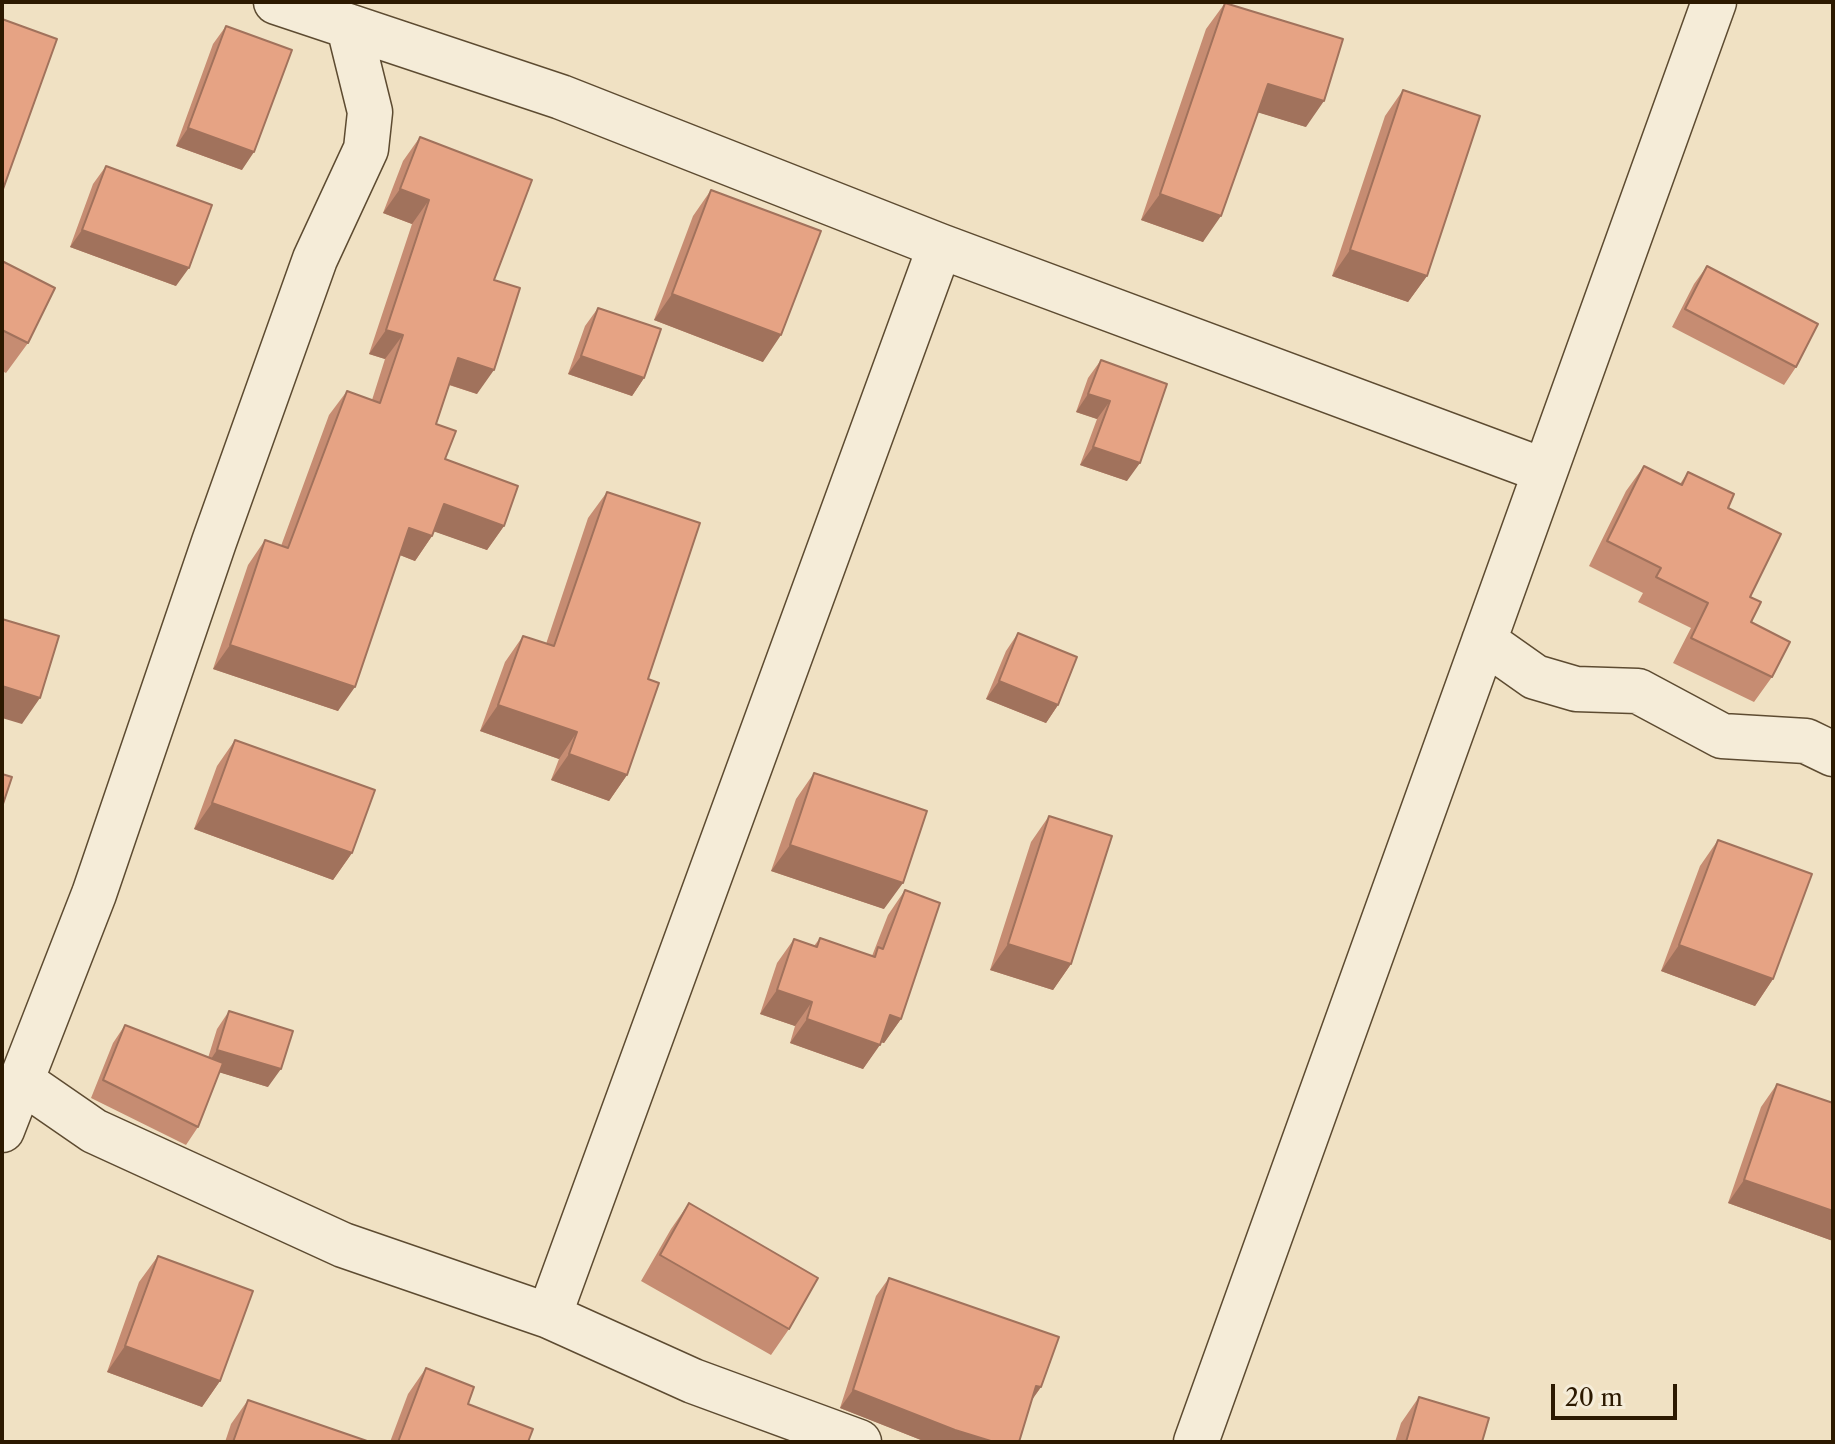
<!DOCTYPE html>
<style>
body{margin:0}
#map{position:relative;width:1835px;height:1444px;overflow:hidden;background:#f0e1c3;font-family:"Libre Caslon Text",serif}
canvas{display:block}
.frame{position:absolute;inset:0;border:4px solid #2c1900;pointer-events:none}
.scale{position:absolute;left:1551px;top:1384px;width:126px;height:36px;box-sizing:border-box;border:4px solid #2c1900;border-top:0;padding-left:10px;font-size:24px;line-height:28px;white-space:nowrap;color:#2c1900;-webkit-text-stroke:6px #f5ecd8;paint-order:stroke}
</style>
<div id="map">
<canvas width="1835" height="1444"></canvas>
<div class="frame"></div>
<div class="scale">20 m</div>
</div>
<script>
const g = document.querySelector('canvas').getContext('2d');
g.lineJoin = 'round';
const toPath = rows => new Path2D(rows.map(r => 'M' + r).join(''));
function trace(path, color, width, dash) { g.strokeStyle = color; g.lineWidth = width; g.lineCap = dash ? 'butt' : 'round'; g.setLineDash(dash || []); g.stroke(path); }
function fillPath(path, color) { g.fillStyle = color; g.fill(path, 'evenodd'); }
const street = toPath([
 [276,2,561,97,940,246,1545,471],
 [1484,641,1535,677,1576,689,1638,691,1722,736,1806,741,1833,754],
 [23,1082,94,1131,343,1245,549,1316,693,1381,859,1442],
 [2,1130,94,894,214,542,315,259,366,149,370,112,349,27],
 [549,1316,940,246],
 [1196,1442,1714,2]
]);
trace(street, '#5d4b31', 47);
trace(street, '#f5ecd8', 44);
fillPath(toPath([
 [1225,3,1306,127,1258,112,1203,242,1141,220,1206,29],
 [226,26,242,170,176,146,213,44],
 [1403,90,1427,276,1408,302,1332,276,1385,116],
 [420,137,494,280,477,394,449,385,436,424,445,459,504,526,487,550,434,531,432,536,415,561,400,555,338,711,213,669,248,565,265,540,281,546,329,415,347,391,372,400,385,359,369,354,412,224,383,213,403,161],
 [106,166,176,286,70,247,93,184],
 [711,190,763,362,654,320,693,216],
 [2,261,28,343,6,373,2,371],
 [1707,266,1796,367,1784,385,1672,327,1694,284],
 [598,308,644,378,632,396,568,374,585,326],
 [1101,360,1127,481,1080,465,1097,419,1076,412,1088,378],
 [1644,466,1680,484,1688,472,1728,508,1750,597,1751,622,1772,677,1754,702,1673,663,1691,628,1638,602,1643,593,1589,566,1626,491],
 [607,492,648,679,627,775,609,801,551,780,559,759,480,731,505,662,523,636,546,644,588,518],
 [1018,633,1058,705,1046,723,986,699,1006,651],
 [235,740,352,853,333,880,194,829,217,766],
 [814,773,884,909,771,871,796,799],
 [1049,816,1071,964,1053,990,990,970,1031,842],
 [1718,840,1773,979,1755,1006,1661,971,1700,866],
 [905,890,901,1019,884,1043,881,1042,863,1069,790,1043,795,1026,760,1014,777,963,794,939,814,946,820,938,872,956,888,915],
 [229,1011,268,1087,219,1072,198,1127,186,1145,91,1098,113,1043,125,1025,208,1058,217,1029],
 [1777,1084,1833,1103,1833,1241,1728,1203,1761,1107],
 [689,1203,789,1329,771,1355,641,1281,671,1229],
 [158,1256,220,1381,202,1407,107,1372,139,1282],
 [889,1278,1041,1387,1032,1400,1019,1442,926,1442,840,1408,876,1296],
 [426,1368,468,1404,528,1442,390,1442,408,1394],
 [1419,1397,1482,1442,1395,1442,1401,1423],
 [248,1400,370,1442,225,1442,231,1424]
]), '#c68c72');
fillPath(toPath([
 [1268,84,1324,101,1306,127,1250,110],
 [188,128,254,152,242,170,176,146],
 [400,189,429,200,412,224,383,213],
 [1160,194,1221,216,1203,242,1141,220],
 [82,230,189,268,176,286,70,247],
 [1350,250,1427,276,1408,302,1332,276],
 [672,294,781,335,763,362,654,320],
 [386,330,403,335,385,359,369,354],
 [581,356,644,378,632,396,568,374],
 [458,358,494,370,477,394,441,382],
 [1088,394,1110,401,1097,419,1076,412],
 [1093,447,1140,463,1127,481,1080,465],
 [444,504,504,526,487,550,427,529],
 [409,528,432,536,415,561,392,552],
 [230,645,355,687,338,711,213,669],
 [999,681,1058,705,1046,723,986,699],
 [2,686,40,698,22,724,2,718],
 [498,705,577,732,559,759,480,731],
 [569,754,627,775,609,801,551,780],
 [212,803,352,853,333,880,194,829],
 [790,845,903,883,884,909,771,871],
 [1008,944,1071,964,1053,990,990,970],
 [1679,945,1773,979,1755,1006,1661,971],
 [777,990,812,1002,795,1026,760,1014],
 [890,1015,901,1019,884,1043,873,1040],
 [807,1019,880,1045,863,1069,790,1043],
 [217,1050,281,1069,268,1087,205,1068],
 [1744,1180,1833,1211,1833,1241,1728,1203],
 [125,1346,220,1381,202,1407,107,1372],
 [1036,1386,1041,1387,1028,1405],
 [853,1390,994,1442,926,1442,840,1408]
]), '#a1725c');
const building = toPath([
 [1225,3,1343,39,1324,101,1268,84,1221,216,1160,194,1225,3],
 [2,19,57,39,2,192,2,19],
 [226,26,292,50,254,152,188,128,226,26],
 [1403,90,1480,116,1427,276,1350,250,1403,90],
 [420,137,532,180,494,280,520,288,494,370,458,358,436,424,456,431,445,459,518,486,504,526,444,504,432,536,409,528,355,687,230,645,265,540,288,548,347,391,380,403,403,335,386,330,429,200,400,189,420,137],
 [106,166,212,205,189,268,82,230,106,166],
 [711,190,821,231,781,335,672,294,711,190],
 [2,261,55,288,28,343,2,330,2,261],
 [1707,266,1818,324,1796,367,1685,309,1707,266],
 [598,308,661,329,644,378,581,356,598,308],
 [1101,360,1167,384,1140,463,1093,447,1110,401,1088,394,1101,360],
 [1644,466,1682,485,1688,472,1734,494,1728,508,1781,534,1750,597,1761,602,1751,622,1790,642,1772,677,1691,638,1708,603,1656,577,1661,568,1607,541,1644,466],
 [607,492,700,523,648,679,659,683,627,775,569,754,577,732,498,705,523,636,554,646,607,492],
 [2,619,59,636,40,698,2,686,2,619],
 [1018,633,1077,657,1058,705,999,681,1018,633],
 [235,740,375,790,352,853,212,803,235,740],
 [814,773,927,811,903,883,790,845,814,773],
 [2,774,12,777,2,807,2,774],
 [1049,816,1112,836,1071,964,1008,944,1049,816],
 [1718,840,1812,874,1773,979,1679,945,1718,840],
 [905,890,940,903,901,1019,890,1015,880,1045,807,1019,812,1002,777,990,794,939,817,947,820,938,875,957,878,947,883,949,905,890],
 [229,1011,293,1031,281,1069,217,1050,229,1011],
 [125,1025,223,1063,198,1127,103,1080,125,1025],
 [1777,1084,1833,1103,1833,1211,1744,1180,1777,1084],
 [689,1203,818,1278,789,1329,660,1255,689,1203],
 [158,1256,253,1291,220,1381,125,1346,158,1256],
 [889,1278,1059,1337,1041,1387,1036,1386,1019,1442,994,1442,955,1430,853,1390,889,1278],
 [426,1368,474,1387,468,1404,533,1429,528,1442,398,1442,426,1368],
 [1419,1397,1489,1418,1482,1442,1406,1442,1419,1397],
 [248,1400,370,1442,233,1442,248,1400]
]);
fillPath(building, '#e6a384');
trace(building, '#a1725c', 2);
</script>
